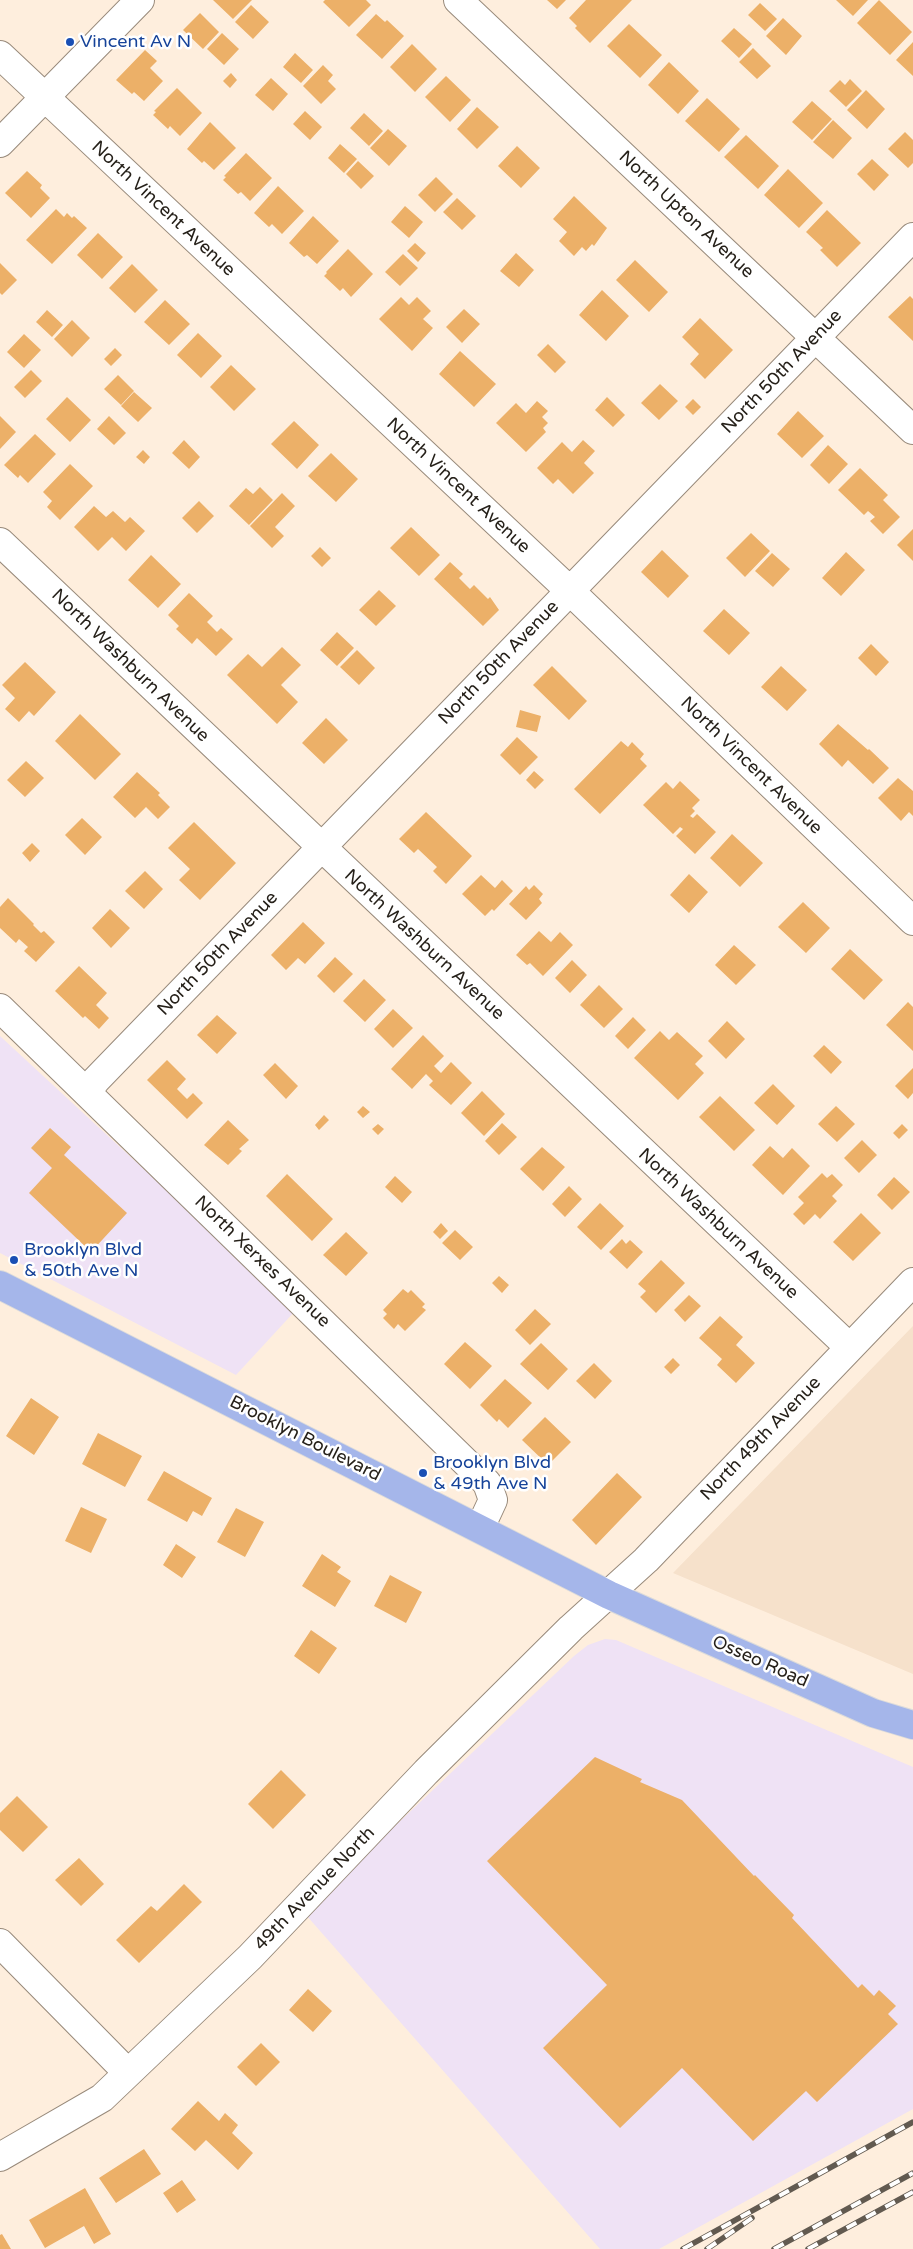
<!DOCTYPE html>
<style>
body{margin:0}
canvas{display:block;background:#feeedd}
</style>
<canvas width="913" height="2249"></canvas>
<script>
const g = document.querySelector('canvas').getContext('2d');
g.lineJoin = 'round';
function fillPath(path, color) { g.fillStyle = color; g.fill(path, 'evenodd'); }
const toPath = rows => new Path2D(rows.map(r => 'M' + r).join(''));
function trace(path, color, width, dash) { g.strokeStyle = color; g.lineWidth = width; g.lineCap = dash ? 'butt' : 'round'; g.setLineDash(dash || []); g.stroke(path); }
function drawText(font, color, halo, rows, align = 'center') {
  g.font = font + ' "Varela Round",sans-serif'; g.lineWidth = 5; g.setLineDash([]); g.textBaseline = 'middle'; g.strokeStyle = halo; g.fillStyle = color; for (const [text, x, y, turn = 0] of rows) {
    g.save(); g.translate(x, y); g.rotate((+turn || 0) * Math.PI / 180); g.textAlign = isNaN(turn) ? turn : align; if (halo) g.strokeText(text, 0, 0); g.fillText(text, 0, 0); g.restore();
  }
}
fillPath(toPath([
 [0,1036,296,1310,236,1375,0,1253],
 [605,1639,616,1640,913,1767,913,2109,659,2249,600,2249,306,1915,375,1845,574,1656,588,1645]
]), '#efe2f5');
fillPath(toPath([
 [913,1326,913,1674,673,1573]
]), '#f6e1cb');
fillPath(toPath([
 [213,0,252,0,233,19],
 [325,0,366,0,371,5,349,27,323,2],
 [547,0,566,0,557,9],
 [586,0,632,0,590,43,575,28,577,26,569,18],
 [836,0,868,0,853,16],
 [879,0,912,32,890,55,857,23],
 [760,3,777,19,765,31,748,15],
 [251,5,269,22,253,39,235,22],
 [200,13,219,32,203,49,183,30],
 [376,14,385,22,387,20,404,36,382,59,356,35],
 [783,18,802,36,786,55,766,36],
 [629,24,662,55,640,78,607,46],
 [734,28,752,44,739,58,721,41],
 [222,33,239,49,224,65,207,49],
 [913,42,913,76,896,60],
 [412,44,437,69,415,92,390,67],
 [753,48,771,66,757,79,739,62],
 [145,50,157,61,150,68,163,81,144,101,134,92,132,94,116,80],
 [295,53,313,70,301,83,283,67],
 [669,62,699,91,678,114,648,85],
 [323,65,333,75,328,81,336,89,321,104,303,86],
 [231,73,237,80,230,88,223,81],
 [446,76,471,100,450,122,425,97],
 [271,78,288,94,273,111,255,95],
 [850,79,862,91,846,107,829,91,840,80,845,85],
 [177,88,202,113,180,136,170,126,168,129,153,115,156,112,154,111],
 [866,90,885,109,867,129,847,110],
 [707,98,740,129,719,152,685,121],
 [812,101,832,119,812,140,792,122],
 [477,107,499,127,477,149,457,129],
 [305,111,322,127,310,140,293,124],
 [364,113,383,131,369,146,350,128],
 [833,120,852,138,833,159,813,142],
 [210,122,236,148,214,170,204,161,202,163,187,149],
 [388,129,407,146,389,166,370,148],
 [905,132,913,140,913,163,908,168,888,149],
 [746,135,779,166,758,189,724,157],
 [340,144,357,159,344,173,328,158],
 [517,146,540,168,521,188,498,166],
 [246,153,272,178,250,201,241,192,238,194,223,180,226,177,224,176],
 [872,159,889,175,874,191,857,174],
 [358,161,374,176,361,189,346,174],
 [788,169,823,203,799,228,764,195],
 [27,171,42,185,40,188,50,198,31,218,5,193],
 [436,177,453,194,435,212,418,195],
 [278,186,304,211,282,234,272,224,269,227,254,213],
 [574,196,607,228,594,246,592,244,586,251,582,247,574,256,559,241,567,232,553,219],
 [457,198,476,216,462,230,443,212],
 [405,206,423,222,409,238,391,222],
 [56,209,64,217,67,213,72,218,74,216,87,228,52,264,26,240],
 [827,210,861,243,837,267,820,250,823,248,806,232],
 [313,216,339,241,317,264,307,255,304,257,289,243],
 [98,233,123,257,102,279,77,255],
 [415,243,426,253,418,262,407,251],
 [348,249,373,274,351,297,343,288,340,291,324,276,327,273,326,272],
 [516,253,534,270,519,287,500,271],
 [403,254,418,268,400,286,385,272],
 [635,260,668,292,649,312,616,280],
 [0,263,17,280,2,295,0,293],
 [132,264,158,290,135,313,109,288],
 [602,290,629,316,606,341,579,315],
 [910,296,913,299,913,341,888,317],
 [401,297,409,305,417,297,431,311,423,319,433,328,412,351,379,319],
 [165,300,190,324,169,345,144,322],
 [464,309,480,324,462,343,446,327],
 [47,310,63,325,52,337,36,322],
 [700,318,733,350,705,379,690,364,699,354,682,337],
 [72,320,90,338,72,357,54,339],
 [198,333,222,356,201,378,177,355],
 [24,334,41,350,24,368,7,352],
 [548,344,566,362,555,373,537,355],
 [115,348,122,355,111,366,104,359],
 [460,351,496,384,474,407,439,374],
 [231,365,256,389,234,411,210,387],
 [31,370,42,381,25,398,14,387],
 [118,375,134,391,121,405,104,389],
 [660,384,678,401,659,420,641,403],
 [134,392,152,408,138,422,121,406],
 [67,397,91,420,70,442,46,419],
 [607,397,625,415,613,427,595,410],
 [693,399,701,407,693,415,685,407],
 [537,401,548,411,542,417,548,423,543,428,546,432,526,452,496,423,516,403,526,413],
 [798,411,824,436,802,458,777,434],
 [0,416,16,432,0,449],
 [109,416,126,433,114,445,97,429],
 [294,421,319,445,297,469,271,444],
 [35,434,56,454,28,483,20,475,18,478,4,465],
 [184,440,200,457,189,469,172,453],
 [583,440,595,451,584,463,594,473,573,494,558,479,553,484,537,468,562,442,572,452],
 [828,445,848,464,829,484,810,465],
 [143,450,150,457,144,464,136,457],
 [331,453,358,479,336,502,308,476],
 [70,464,93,486,60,520,47,507,52,501,43,492],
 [860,468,888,495,883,500,900,517,883,534,870,521,875,517,868,511,864,515,838,490],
 [260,487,273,500,249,525,229,506,246,488,253,494],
 [282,493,295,506,275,527,284,536,272,548,250,526],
 [199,501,214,516,197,533,182,518],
 [94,506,106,517,113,511,125,522,130,517,145,531,126,551,112,537,98,551,74,527],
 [411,527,440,555,419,576,390,548],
 [913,529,913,561,897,545],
 [751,533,770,551,745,577,726,558],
 [320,547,331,558,322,567,311,556],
 [662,550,689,576,668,598,641,572],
 [846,552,865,570,841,596,822,578],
 [772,553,790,569,773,587,755,571],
 [151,555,181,584,158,608,128,580],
 [450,562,463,574,459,578,470,589,474,585,488,599,490,597,499,610,483,626,434,579],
 [379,590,396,606,376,626,359,610],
 [189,593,213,616,207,622,217,632,221,628,233,639,216,656,197,638,192,644,176,629,179,626,168,615],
 [724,609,750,633,729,655,703,631],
 [337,632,354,648,337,666,320,650],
 [871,644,889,662,876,676,858,658],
 [282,647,301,665,281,685,298,702,277,724,227,675,248,654,262,667],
 [357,650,375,668,359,685,340,667],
 [25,662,56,692,34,716,29,711,19,722,5,709,15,698,2,685],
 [552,666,587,701,569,720,533,685],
 [781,666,807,690,787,711,761,687],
 [520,710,541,716,537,732,516,727],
 [80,714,121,754,95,780,55,741],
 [326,718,348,740,324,764,302,743],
 [838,724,868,750,869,749,889,768,873,784,848,760,842,767,819,744],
 [517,737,538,757,520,775,500,755],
 [621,741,628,747,632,742,644,754,640,759,647,766,600,814,574,789],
 [26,761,44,778,25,797,7,780],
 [534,771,544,780,535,789,526,780],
 [137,772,160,793,158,795,170,807,158,819,146,807,135,818,113,797],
 [898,778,913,791,913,816,909,812,901,821,878,798],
 [680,781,700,800,692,808,695,811,690,816,693,818,697,814,716,832,695,854,676,836,683,829,680,827,673,834,643,805,666,782,673,789],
 [426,812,472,856,446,884,433,871,437,867,418,849,414,853,399,839],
 [82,818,102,837,85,855,65,835],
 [194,822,236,863,200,900,179,880,190,869,168,848],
 [732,834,763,863,740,887,710,858],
 [32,843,40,851,30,862,22,853],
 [145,871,163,889,144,909,125,891],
 [689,874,708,892,689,913,670,895],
 [481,875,495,888,502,880,513,891,494,911,492,909,485,916,462,894],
 [534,885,543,894,539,899,542,903,526,920,509,904,526,886,529,890],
 [8,898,34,924,33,925,41,933,44,931,55,942,36,962,24,951,28,947,19,939,16,943,0,928,0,907],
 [803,902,830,928,806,953,778,927],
 [110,909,130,928,111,948,92,928],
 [303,922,325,943,305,964,298,958,286,970,271,955],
 [539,931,551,942,560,932,573,945,543,976,530,963,527,965,516,955],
 [734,945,756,965,736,985,715,965],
 [850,949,883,980,864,1000,831,969],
 [335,957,353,974,334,993,317,976],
 [572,960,587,975,570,993,555,978],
 [79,966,107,993,96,1005,109,1018,99,1029,85,1016,83,1018,55,991],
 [364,979,386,1000,365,1022,343,1001],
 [599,985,623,1009,604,1028,580,1005],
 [908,1002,913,1007,913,1051,886,1025],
 [393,1009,413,1028,393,1048,374,1029],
 [217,1015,237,1033,217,1054,197,1035],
 [633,1017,646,1030,628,1049,615,1036],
 [727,1021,745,1039,726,1059,708,1041],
 [660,1031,669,1040,677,1032,703,1056,695,1064,704,1073,678,1100,634,1058],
 [423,1035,444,1056,434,1066,441,1073,451,1062,472,1083,451,1105,429,1085,433,1081,426,1074,412,1089,391,1069],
 [824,1045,842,1062,831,1074,813,1056],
 [167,1060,186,1079,177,1089,187,1099,193,1093,203,1103,187,1119,147,1080],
 [275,1063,298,1086,286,1099,263,1075],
 [913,1068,913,1093,908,1099,895,1086],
 [773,1084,795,1106,777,1125,754,1103],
 [482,1091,505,1114,484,1136,461,1113],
 [720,1096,755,1130,734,1151,699,1117],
 [363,1106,370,1112,363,1118,357,1112],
 [836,1106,855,1124,837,1142,818,1124],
 [324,1115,329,1120,319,1130,315,1125],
 [228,1120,249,1140,239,1149,242,1151,228,1165,204,1145],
 [502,1123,517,1137,499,1155,485,1141],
 [378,1124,384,1129,378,1135,372,1129],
 [902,1124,908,1130,899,1139,893,1133],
 [50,1128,71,1147,64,1155,127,1213,91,1252,29,1193,52,1168,31,1148],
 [862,1140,877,1155,859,1173,844,1158],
 [770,1146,783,1158,792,1148,810,1166,783,1195,752,1165],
 [542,1147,565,1167,543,1191,520,1169],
 [822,1173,827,1178,832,1174,843,1185,832,1196,837,1201,820,1219,815,1214,804,1225,793,1214,804,1203,798,1197],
 [287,1174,333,1219,312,1241,266,1196],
 [395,1176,412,1192,402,1203,385,1187],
 [894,1177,910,1192,892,1210,877,1195],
 [569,1186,582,1199,565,1217,552,1204],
 [600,1203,624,1226,601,1250,577,1227],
 [861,1213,881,1233,853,1261,833,1242],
 [441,1223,448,1231,440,1239,433,1232],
 [455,1230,473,1247,460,1260,442,1243],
 [346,1232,368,1253,346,1276,323,1255],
 [622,1239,626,1244,630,1240,643,1252,627,1269,609,1252],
 [661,1260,685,1283,656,1313,640,1297,646,1291,638,1284],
 [499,1276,509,1285,502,1293,492,1283],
 [403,1289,408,1293,411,1290,425,1304,422,1307,426,1310,405,1331,398,1324,394,1329,383,1318,387,1314,383,1310],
 [689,1295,701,1306,685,1322,674,1310],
 [535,1309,551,1324,530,1345,515,1330],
 [720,1316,743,1337,736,1345,755,1363,736,1383,717,1365,722,1359,699,1338],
 [465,1342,492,1366,470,1389,444,1364],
 [541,1343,568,1369,548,1390,520,1364],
 [673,1358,680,1365,671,1374,664,1367],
 [594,1363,612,1381,595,1399,576,1381],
 [505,1379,532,1403,508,1428,499,1419,497,1422,480,1405],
 [31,1398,59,1417,34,1455,6,1436],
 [545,1417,571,1442,548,1465,522,1440],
 [98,1433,142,1456,125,1487,82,1464],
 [164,1471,212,1498,202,1516,193,1511,187,1522,147,1500],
 [617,1473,642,1497,596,1545,572,1520],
 [81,1507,107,1519,91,1553,65,1541],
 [236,1508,264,1522,245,1557,217,1542],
 [176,1544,196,1557,182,1578,163,1565],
 [322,1554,341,1567,337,1572,351,1581,335,1607,302,1586],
 [390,1575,422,1592,406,1623,374,1606],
 [311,1630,337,1648,319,1674,294,1656],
 [595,1757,642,1779,640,1782,682,1800,754,1876,755,1875,794,1915,792,1918,858,1988,862,1984,874,1996,879,1990,896,2006,888,2014,898,2024,817,2102,806,2091,753,2141,682,2068,620,2128,543,2048,607,1985,487,1861],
 [281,1770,306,1795,273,1829,248,1804],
 [17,1796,48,1827,23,1852,0,1830,0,1813],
 [79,1858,104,1884,81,1906,55,1880],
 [184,1884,202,1902,139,1963,116,1940,151,1906,157,1911],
 [308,1989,332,2011,313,2032,289,2010],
 [261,2043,280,2062,256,2086,237,2067],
 [198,2101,219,2121,225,2113,238,2125,232,2133,253,2153,238,2170,206,2140,195,2151,171,2129],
 [144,2149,161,2174,116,2203,99,2178],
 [182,2180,196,2200,177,2213,163,2193],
 [85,2188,111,2234,94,2244,84,2226,45,2248,29,2220],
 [2,2234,11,2249,0,2249,0,2235]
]), '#ecb068');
const minor = toPath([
 [458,0,913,430],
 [0,55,569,590,913,921],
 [0,143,140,0],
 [0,542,849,1347],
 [0,1008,487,1483,493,1500,480,1528],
 [88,1091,96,1080,913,237],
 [0,1943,127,2072],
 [0,2157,102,2098,250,1957,426,1772,571,1628,646,1560,913,1282]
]);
const major = toPath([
 [0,1285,609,1595,873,1713,913,1725]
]);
trace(minor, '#988a7b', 30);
trace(major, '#dcdbda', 30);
trace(minor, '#fff', 28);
trace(major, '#a5b6ea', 28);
const rail = toPath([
 [683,2249,913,2122],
 [707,2249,752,2218],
 [774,2249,913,2173],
 [808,2249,913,2192]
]);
trace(rail, '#625a50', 5.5);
trace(rail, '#fff', 4, [11]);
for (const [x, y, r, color] of [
 [70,42,5,"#1a4fb4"],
 [14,1260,5,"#1a4fb4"],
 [423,1473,5,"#1a4fb4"]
]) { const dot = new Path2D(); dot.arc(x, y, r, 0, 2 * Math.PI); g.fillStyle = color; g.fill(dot); trace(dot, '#fff', 2); }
drawText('18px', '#164399', '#fff', [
 ["Vincent Av N",80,42],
 ["Brooklyn Blvd",24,1250],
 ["& 50th Ave N",24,1271],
 ["Brooklyn Blvd",433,1463],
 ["& 49th Ave N",433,1484]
], 'left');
drawText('18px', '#26211a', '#fff', [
 ["North Vincent Avenue",163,209,43],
 ["North Upton Avenue",686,215,43],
 ["North 50th Avenue",782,372,-46],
 ["North Vincent Avenue",458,486,43],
 ["North 50th Avenue",499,663,-46],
 ["North Washburn Avenue",130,666,44],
 ["North Vincent Avenue",751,766,44],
 ["North Washburn Avenue",424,945,43],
 ["North 50th Avenue",218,954,-46],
 ["North Washburn Avenue",718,1224,43],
 ["North Xerxes Avenue",262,1262,44],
 ["Brooklyn Boulevard",305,1439,27],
 ["North 49th Avenue",761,1439,-46],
 ["Osseo Road",760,1662,24],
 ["49th Avenue North",315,1889,-46]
]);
</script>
